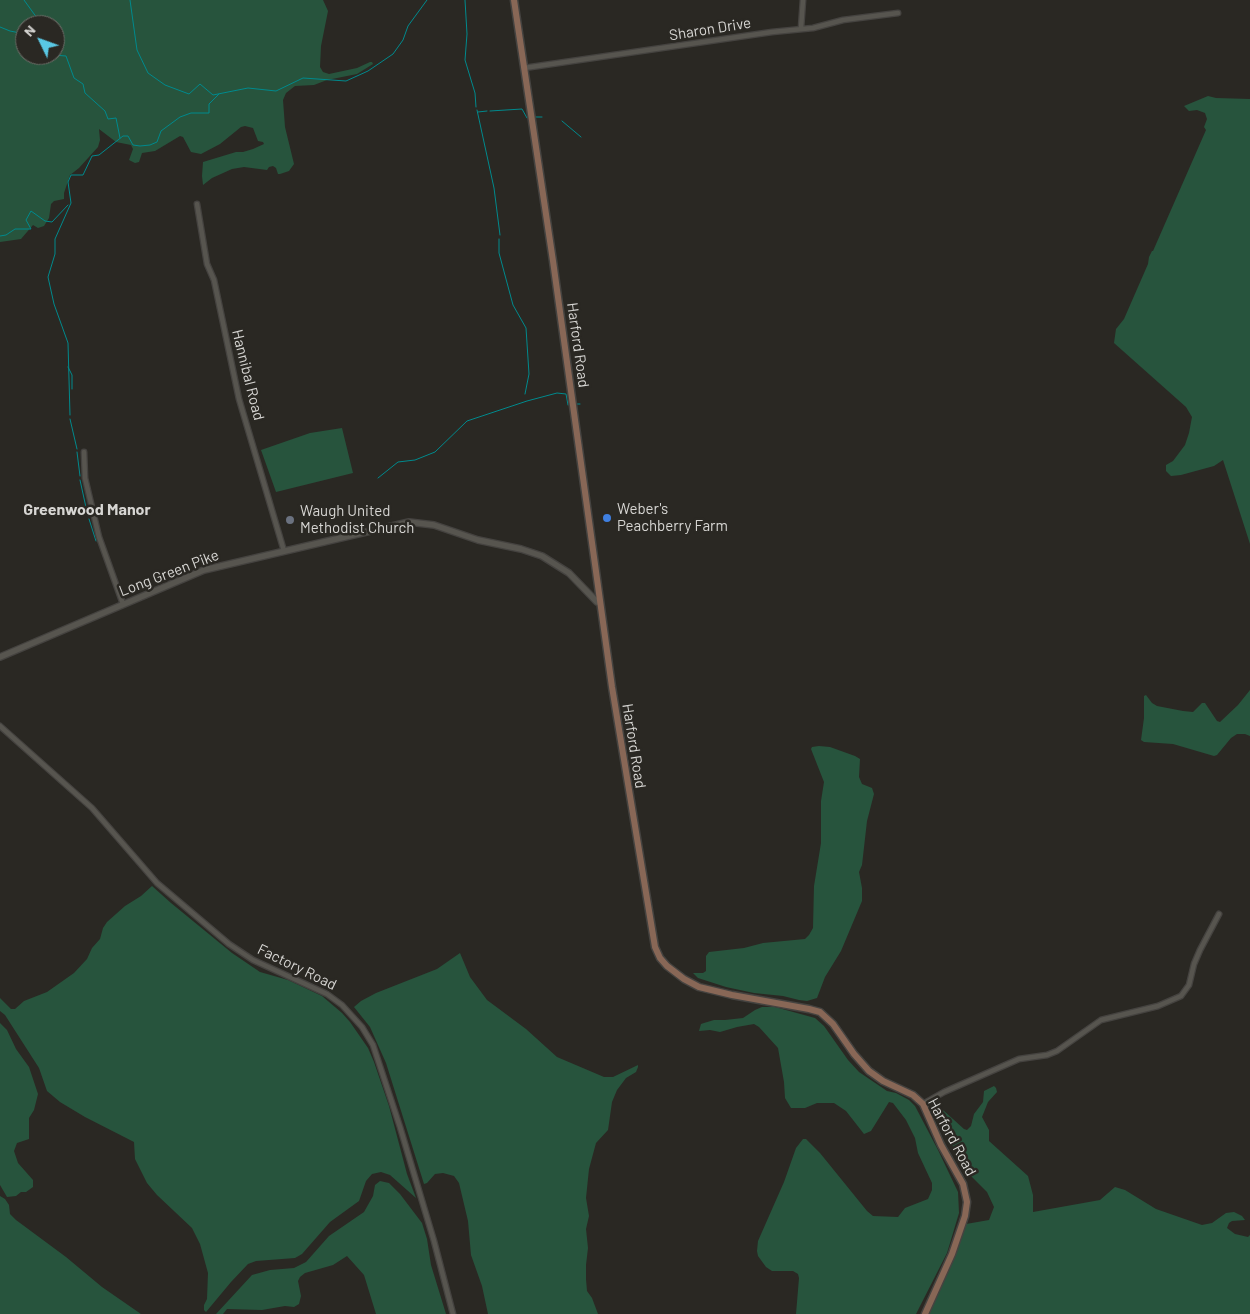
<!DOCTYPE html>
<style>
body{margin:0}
#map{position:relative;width:1250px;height:1314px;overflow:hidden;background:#2a2823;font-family:Barlow,sans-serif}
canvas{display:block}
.north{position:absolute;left:15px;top:15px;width:50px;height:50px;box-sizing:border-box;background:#2a2823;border:1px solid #6f6e69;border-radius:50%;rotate:312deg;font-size:14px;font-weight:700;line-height:20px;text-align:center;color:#d7d6d3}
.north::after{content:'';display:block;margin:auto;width:18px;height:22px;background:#59c8e4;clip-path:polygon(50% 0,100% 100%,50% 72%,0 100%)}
</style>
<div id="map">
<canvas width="1250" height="1314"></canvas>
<div class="north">N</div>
</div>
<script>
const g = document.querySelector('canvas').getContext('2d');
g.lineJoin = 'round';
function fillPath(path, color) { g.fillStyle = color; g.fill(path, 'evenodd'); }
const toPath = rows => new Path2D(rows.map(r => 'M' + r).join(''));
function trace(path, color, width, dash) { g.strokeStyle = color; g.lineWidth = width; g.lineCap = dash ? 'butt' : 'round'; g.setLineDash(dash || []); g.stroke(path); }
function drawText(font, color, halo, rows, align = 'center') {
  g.font = font + ' Barlow,sans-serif'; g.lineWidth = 5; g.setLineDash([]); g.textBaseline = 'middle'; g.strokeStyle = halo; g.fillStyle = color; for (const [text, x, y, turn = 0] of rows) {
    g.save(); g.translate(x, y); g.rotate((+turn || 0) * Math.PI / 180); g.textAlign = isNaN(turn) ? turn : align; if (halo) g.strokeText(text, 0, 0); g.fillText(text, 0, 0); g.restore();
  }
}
fillPath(toPath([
 [0,0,323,0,328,11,321,46,320,67,323,72,329,74,357,68,370,62,372,62,373,64,357,74,327,80,314,85,295,86,286,93,283,100,285,127,294,164,289,171,280,174,278,174,276,168,273,166,269,167,267,170,244,167,232,169,212,178,203,185,202,176,203,162,236,152,243,152,253,149,264,144,263,142,258,141,253,128,245,126,241,127,220,144,201,154,191,152,183,137,180,136,155,151,142,153,139,162,135,163,129,160,133,149,131,145,116,142,99,129,100,140,98,147,79,168,70,175,64,193,64,199,54,201,51,204,49,218,44,226,38,228,33,225,21,239,0,242],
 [25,25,55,25,55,55,25,55],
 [1208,96,1216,98,1250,99,1250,544,1223,460,1214,466,1181,475,1171,476,1166,471,1166,465,1173,461,1185,445,1189,433,1192,417,1186,407,1114,343,1116,329,1124,319,1148,264,1149,257,1152,251,1153,251,1206,130,1204,127,1207,119,1205,113,1197,110,1189,111,1184,106],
 [342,428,353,473,276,492,261,450,310,433],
 [1250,690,1250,736,1245,734,1237,734,1231,738,1217,755,1214,756,1173,744,1144,742,1141,740,1144,718,1144,696,1146,695,1152,703,1157,706,1183,711,1193,712,1202,703,1205,703,1217,721,1220,722,1238,705],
 [819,746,830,747,855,756,860,759,859,777,862,784,872,788,874,794,867,821,862,865,859,872,862,888,862,901,841,951,825,977,817,998,807,1001,799,1000,783,996,754,993,726,987,698,978,693,973,703,973,706,971,706,956,709,952,744,948,763,943,805,939,809,935,813,928,814,886,821,843,821,801,824,782,811,749,812,747],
 [152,886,171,903,232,953,260,972,288,980,322,996,342,1013,350,1022,368,1048,374,1062,389,1106,407,1174,416,1198,390,1175,381,1172,372,1174,366,1181,359,1201,330,1222,302,1254,295,1258,256,1261,248,1264,231,1282,206,1312,204,1310,204,1305,207,1299,208,1273,200,1244,192,1228,157,1195,147,1183,135,1159,134,1142,85,1117,60,1102,47,1091,39,1068,5,1015,0,1011,0,998,11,1009,15,1009,24,1001,47,992,74,973,87,959,92,948,100,939,103,928,107,922,125,906,141,896],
 [460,953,470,977,487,1000,526,1029,557,1057,604,1077,613,1077,638,1065,638,1067,636,1072,626,1078,617,1090,612,1102,608,1130,596,1143,589,1169,586,1198,589,1216,586,1229,588,1248,586,1265,586,1279,587,1291,592,1298,598,1314,488,1314,482,1286,471,1255,468,1221,459,1183,454,1176,443,1173,435,1174,427,1183,424,1184,386,1063,370,1027,354,1007,361,1001,376,993,437,969],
 [762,1007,775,1007,815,1018,824,1026,848,1060,859,1072,887,1091,896,1093,909,1100,915,1106,938,1150,958,1192,959,1213,947,1253,916,1314,796,1314,799,1278,798,1274,793,1271,772,1271,766,1267,758,1256,757,1251,758,1241,784,1182,796,1148,803,1139,806,1139,820,1153,867,1211,873,1216,898,1217,905,1208,928,1199,932,1190,932,1183,918,1153,915,1138,906,1120,893,1103,889,1102,871,1131,864,1134,846,1111,834,1103,817,1103,805,1108,791,1108,785,1098,784,1082,778,1048,759,1027,754,1024,737,1027,720,1032,710,1030,699,1031,701,1024,704,1023,714,1020,725,1020,743,1018,755,1010],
 [0,1023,7,1030,16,1049,29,1067,38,1094,34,1110,29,1118,29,1139,17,1143,14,1151,18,1163,33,1180,33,1187,26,1192,21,1192,16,1196,7,1197,0,1185],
 [994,1086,996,1088,997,1092,988,1102,982,1117,989,1130,989,1141,1028,1176,1033,1195,1033,1212,1100,1200,1115,1187,1125,1190,1156,1209,1202,1225,1212,1223,1226,1213,1234,1212,1242,1216,1245,1220,1232,1221,1229,1223,1227,1228,1235,1234,1248,1237,1250,1235,1250,1314,928,1314,948,1272,966,1224,989,1220,994,1207,987,1192,971,1176,950,1142,943,1126,941,1112,943,1110,964,1129,967,1130,971,1126,974,1114,983,1102,984,1091],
 [380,1181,389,1183,400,1194,422,1223,427,1239,431,1265,446,1314,376,1314,364,1275,347,1256,333,1265,305,1273,300,1277,298,1281,301,1296,299,1304,294,1307,285,1306,262,1310,227,1309,223,1314,216,1314,252,1275,270,1270,294,1268,306,1262,329,1236,364,1212,373,1196,375,1185],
 [0,1196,5,1199,9,1205,10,1214,16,1220,66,1257,102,1287,141,1314,0,1314]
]), '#27543d');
trace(toPath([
 [24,0,37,18,34,25],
 [130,0,137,50,148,73,165,85,189,94,200,84,213,95,248,88,276,91,303,78,346,81,368,71,393,54,403,40,408,26,427,0],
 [465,0,467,34,465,60,475,93,476,107],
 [0,27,10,31,25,34],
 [53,55,66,56,74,78,83,84,85,93,105,111,108,119,116,118,120,138],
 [477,110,494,188,500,235],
 [490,111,522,109,527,118],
 [478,112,487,111],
 [535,117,542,117],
 [562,121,581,137],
 [0,236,6,235,15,229,31,229,26,220,31,211,45,221,52,222,68,205],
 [499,239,499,253,513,305,526,328,529,374,525,394],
 [68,367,72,375,72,389],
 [577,404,580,404],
 [70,415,68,343,54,304,48,277,55,254,55,239,71,203,68,182,71,175,83,175,92,156,99,155,123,136,128,136,133,145,140,146,150,145,157,142,161,131,180,117,191,113,209,113,209,104,219,94],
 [70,419,77,449],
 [77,452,80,476],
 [378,478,398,462,415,460,435,452,467,421,527,401,557,393,566,394,568,405],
 [80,480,87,512],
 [89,519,96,541]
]), '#008a8d', 1);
const minor = toPath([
 [801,28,803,0],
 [524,68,772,32,813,28,843,20,898,13],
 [197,204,207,264,214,280,239,399,284,551],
 [84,452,85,478,99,537,123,604],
 [0,726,92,808,157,883,229,944,253,960,327,994,342,1005,362,1027,373,1045,400,1127,434,1241,453,1314],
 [923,1104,944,1092,1019,1059,1047,1055,1057,1051,1101,1020,1158,1006,1181,996,1189,985,1194,964,1200,950,1219,914]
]);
const tertiary = toPath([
 [0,657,204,570,409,522,434,525,478,540,521,549,542,556,569,573,597,602,600,602]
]);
const secondary = toPath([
 [514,0,553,261,612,687,655,947,660,958,667,966,684,979,699,987,732,995,809,1009,820,1012,833,1024,854,1054,869,1071,883,1081,913,1095,923,1104,941,1145,963,1184,967,1202,965,1216,952,1254,925,1314]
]);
trace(minor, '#454340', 7);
trace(tertiary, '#454340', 8);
trace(secondary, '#454340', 9);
trace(minor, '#57554f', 4.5);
trace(tertiary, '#57554f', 5.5);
trace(secondary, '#886756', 6);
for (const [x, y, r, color] of [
 [607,518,5,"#3f7fe0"],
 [290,520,5,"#6b7280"]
]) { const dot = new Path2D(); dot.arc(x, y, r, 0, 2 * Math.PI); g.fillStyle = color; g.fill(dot); trace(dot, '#2a2823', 2); }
drawText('15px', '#d7d6d3', '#2a2823', [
 ["Sharon Drive",710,29,-9],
 ["Harford Road",578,345,82],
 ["Hannibal Road",248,375,76],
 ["Long Green Pike",169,573,-21],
 ["Harford Road",634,746,81],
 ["Factory Road",297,967,26],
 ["Harford Road",952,1137,62]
]);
drawText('15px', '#d7d6d3', '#2a2823', [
 ["Weber's",617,509],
 ["Peachberry Farm",617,526],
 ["Waugh United",300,511],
 ["Methodist Church",300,528]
], 'left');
drawText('bold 16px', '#d7d6d3', '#2a2823', [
 ["Greenwood Manor",87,510]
]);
</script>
